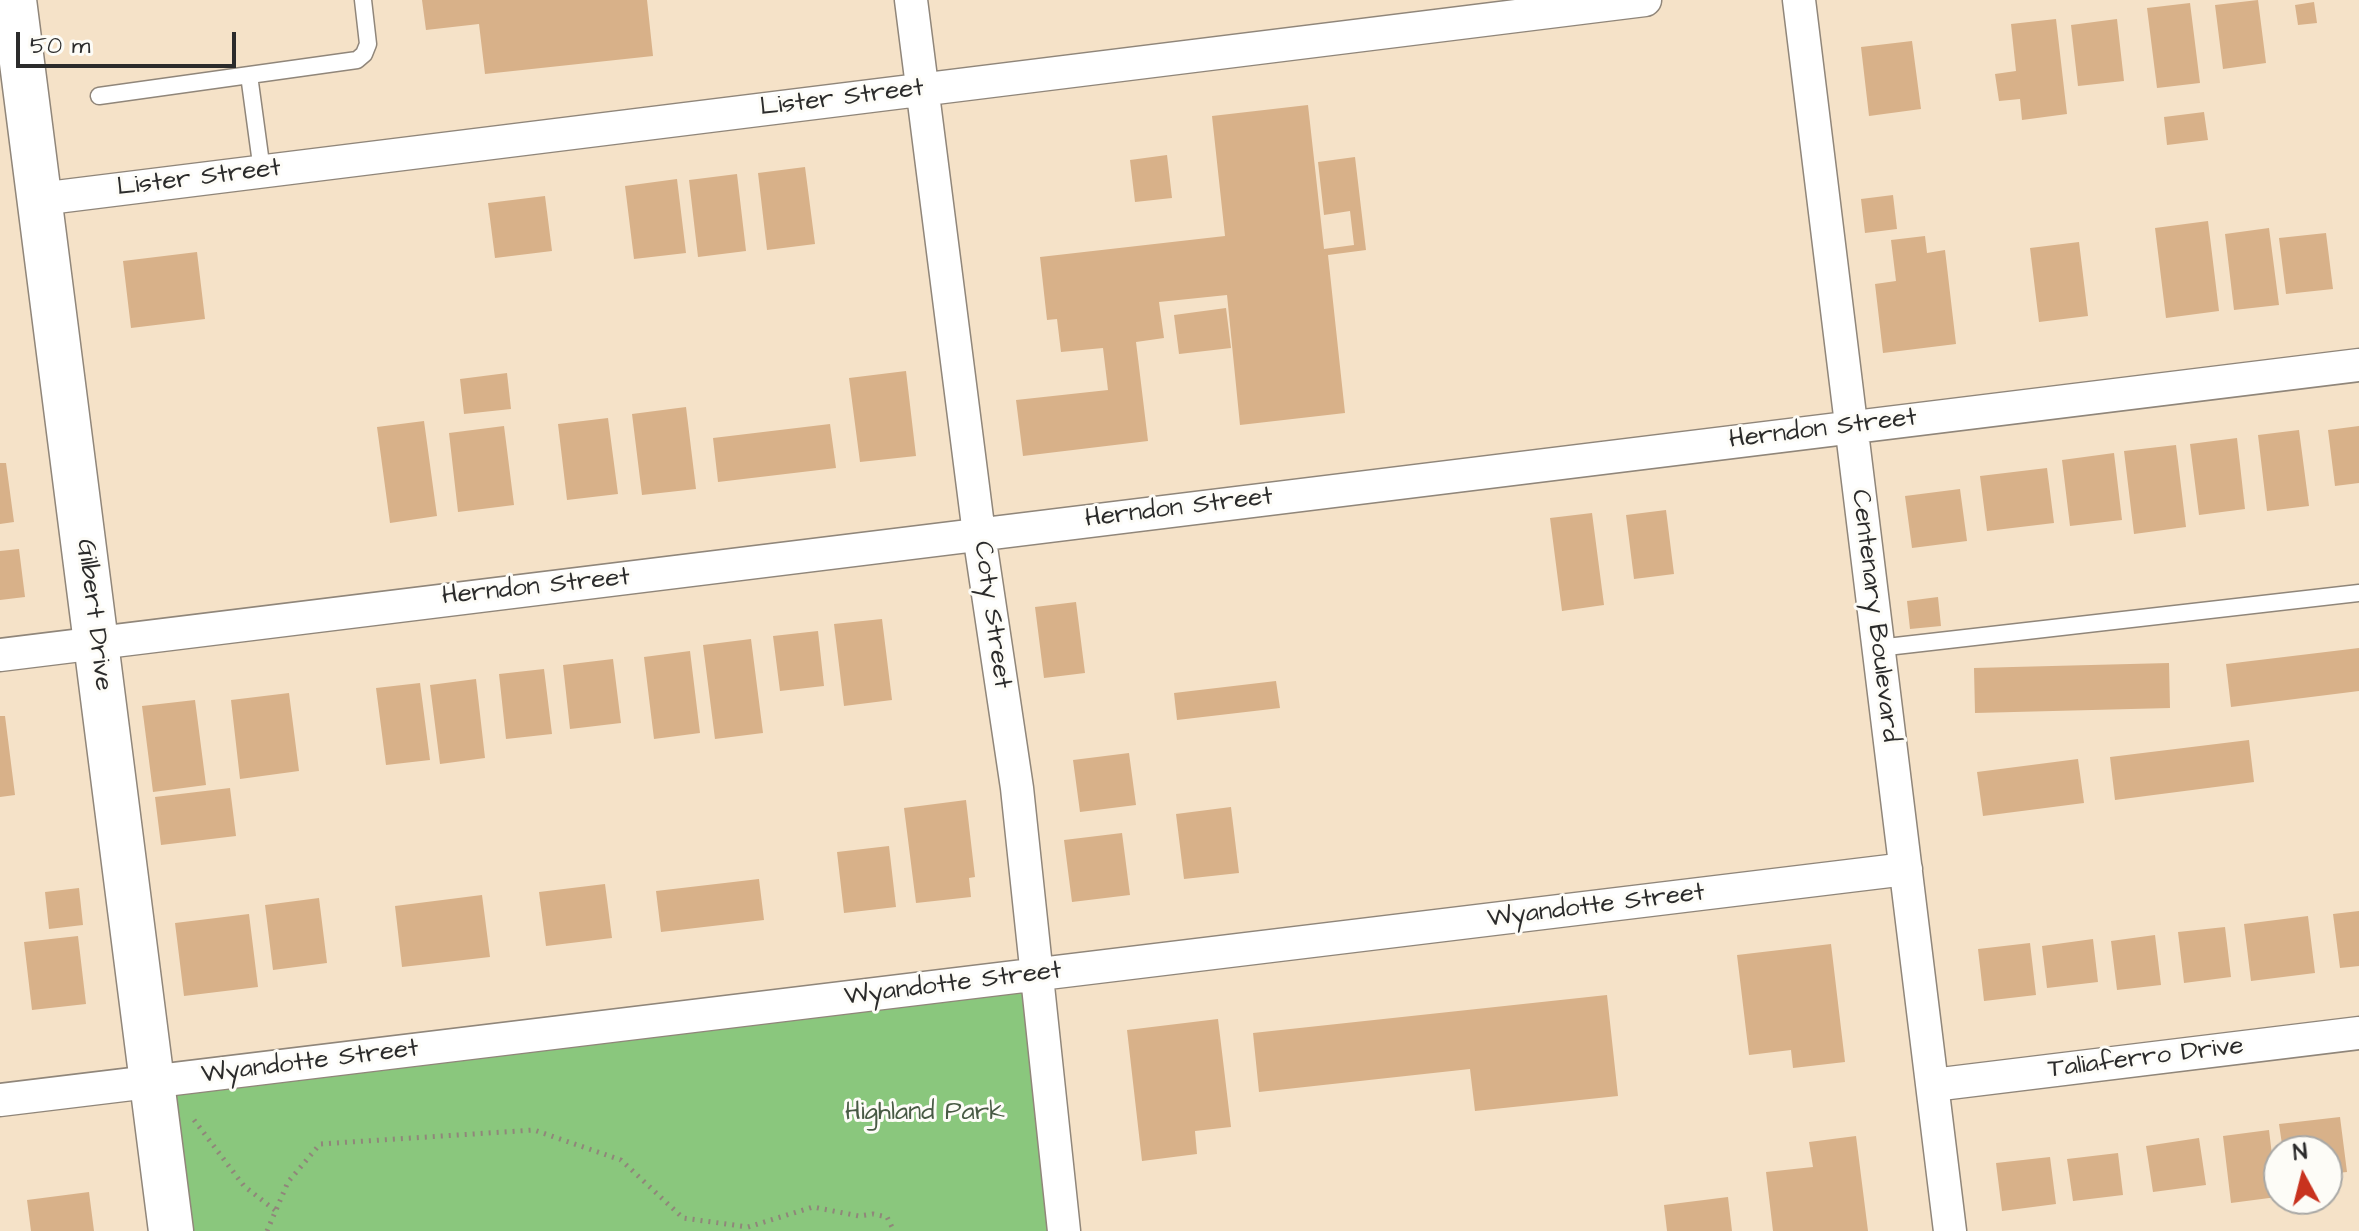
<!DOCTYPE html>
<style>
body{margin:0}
#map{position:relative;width:2359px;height:1231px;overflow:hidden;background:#f5e2c8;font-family:"Architects Daughter",sans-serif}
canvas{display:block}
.north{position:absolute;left:2263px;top:1135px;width:80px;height:80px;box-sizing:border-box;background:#fdfcf7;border:2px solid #a9a8a5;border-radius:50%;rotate:353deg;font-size:22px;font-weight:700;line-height:32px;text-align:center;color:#2b2b2b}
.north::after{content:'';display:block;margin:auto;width:28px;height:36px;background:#c8321e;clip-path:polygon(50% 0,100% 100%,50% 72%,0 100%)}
.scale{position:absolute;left:16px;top:32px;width:220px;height:36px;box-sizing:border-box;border:4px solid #2b2b2b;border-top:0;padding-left:10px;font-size:24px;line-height:28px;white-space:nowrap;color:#2b2b2b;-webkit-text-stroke:6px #fdfcf7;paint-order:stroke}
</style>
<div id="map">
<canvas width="2359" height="1231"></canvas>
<div class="north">N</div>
<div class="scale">50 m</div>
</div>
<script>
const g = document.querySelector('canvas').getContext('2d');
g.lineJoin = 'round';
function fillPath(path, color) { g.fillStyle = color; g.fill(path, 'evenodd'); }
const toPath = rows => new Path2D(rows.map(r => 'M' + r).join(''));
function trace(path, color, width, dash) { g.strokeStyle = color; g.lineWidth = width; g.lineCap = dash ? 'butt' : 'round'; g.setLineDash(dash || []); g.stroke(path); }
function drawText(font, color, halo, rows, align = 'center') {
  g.font = font + ' "Architects Daughter",sans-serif'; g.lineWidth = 6; g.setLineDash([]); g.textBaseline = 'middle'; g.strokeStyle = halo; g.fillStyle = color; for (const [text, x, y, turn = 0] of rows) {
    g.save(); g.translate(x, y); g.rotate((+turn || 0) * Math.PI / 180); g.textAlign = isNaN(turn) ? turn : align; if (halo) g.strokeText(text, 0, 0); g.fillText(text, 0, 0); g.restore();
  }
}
fillPath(toPath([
 [1030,983,1057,1231,189,1231,171,1090]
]), '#8ac77d');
fillPath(toPath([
 [422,0,647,0,653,56,485,74,479,24,426,30],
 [2258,0,2266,63,2223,69,2215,5],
 [2314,2,2317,23,2298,25,2295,5],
 [2190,3,2200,83,2157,88,2147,8],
 [2056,19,2067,114,2022,120,2020,99,1999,101,1995,74,2016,71,2011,24],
 [2117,19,2124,81,2078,86,2071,25],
 [1912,41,1921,109,1869,116,1861,47],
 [1308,105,1324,249,1354,245,1350,211,1324,215,1318,162,1355,157,1366,250,1328,255,1345,413,1240,425,1227,295,1159,302,1164,338,1136,342,1148,441,1023,456,1016,400,1108,390,1103,348,1061,352,1057,319,1047,320,1040,257,1225,236,1212,116],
 [2204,112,2208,140,2167,145,2164,117],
 [1167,155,1172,198,1135,202,1130,160],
 [805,167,815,244,767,250,758,173],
 [737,174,746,251,698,257,689,180],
 [677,179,686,253,634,259,625,186],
 [1893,195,1897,229,1865,233,1861,199],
 [545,196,552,251,495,258,488,203],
 [2208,221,2219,311,2166,318,2155,228],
 [2269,228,2279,305,2234,310,2225,234],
 [2326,233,2333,289,2286,294,2279,238],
 [1925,236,1927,253,1945,250,1956,344,1883,353,1875,284,1896,281,1891,240],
 [2079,242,2088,316,2039,322,2030,248],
 [197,252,205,319,131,328,123,261],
 [1226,308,1231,348,1179,354,1174,315],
 [906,371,916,456,860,462,849,378],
 [507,373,511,409,464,414,460,379],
 [686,407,696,489,642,495,632,414],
 [608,418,618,494,567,500,558,424],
 [424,421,437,516,390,523,377,427],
 [830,424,836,468,718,482,713,438],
 [504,426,514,505,458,512,449,433],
 [2359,426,2359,483,2335,486,2328,430],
 [2299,430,2309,506,2267,511,2258,435],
 [2237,438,2245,509,2199,515,2190,444],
 [2176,445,2186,527,2134,534,2124,451],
 [2114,453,2122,520,2070,526,2062,460],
 [0,463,6,463,14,522,0,524],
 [2047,468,2054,523,1987,531,1980,476],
 [1960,489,1967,541,1912,548,1905,496],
 [1666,510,1674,574,1634,579,1626,515],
 [1592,513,1604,605,1562,611,1550,518],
 [19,549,25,597,0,600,0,551],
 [1938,597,1941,626,1910,629,1907,601],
 [1076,602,1085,673,1044,678,1035,607],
 [882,619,892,700,844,706,834,624],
 [818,631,824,686,780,691,773,636],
 [751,639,763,733,715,739,703,645],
 [2359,648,2359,691,2231,707,2226,664],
 [690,651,700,733,654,739,644,657],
 [613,659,621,723,570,729,563,665],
 [2169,663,2170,708,1975,713,1974,668],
 [544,669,552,734,506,739,499,674],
 [476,679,485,758,440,764,430,685],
 [1276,681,1280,708,1177,720,1174,693],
 [420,683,430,760,386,765,376,688],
 [289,693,299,771,240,779,231,700],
 [195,700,206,785,153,792,142,706],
 [0,716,5,716,15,795,0,797],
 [2249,740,2254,782,2115,800,2110,757],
 [1129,753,1136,805,1080,812,1073,760],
 [2078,759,2084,803,1983,816,1977,772],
 [230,788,236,836,161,845,155,797],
 [966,800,975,877,969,878,971,897,916,903,904,808],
 [1231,807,1239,873,1184,879,1176,814],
 [1122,833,1130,895,1072,902,1064,840],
 [889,846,896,907,844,913,837,852],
 [759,879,764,920,661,932,656,891],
 [605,884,612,938,546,946,539,892],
 [79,888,83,925,49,929,45,892],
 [482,895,490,957,402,967,395,906],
 [319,898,327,963,273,970,265,905],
 [2359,911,2359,966,2340,968,2333,914],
 [249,914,258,987,184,996,175,923],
 [2308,916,2315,973,2251,981,2244,924],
 [2225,927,2231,977,2184,983,2178,932],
 [2155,935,2161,985,2117,990,2111,941],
 [78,936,86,1004,32,1010,24,942],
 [2093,939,2098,982,2047,988,2042,946],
 [2030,943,2036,995,1984,1001,1978,949],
 [1831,944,1845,1062,1793,1068,1791,1050,1749,1055,1737,955],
 [1607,995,1618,1096,1475,1111,1470,1069,1259,1092,1253,1033],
 [1218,1019,1231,1127,1195,1131,1197,1154,1142,1161,1127,1030],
 [2340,1117,2347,1172,2327,1174,2327,1151,2283,1151,2279,1124],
 [2269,1130,2277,1197,2231,1203,2223,1136],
 [1856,1136,1868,1231,1773,1231,1766,1172,1813,1167,1809,1142],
 [2199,1138,2206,1185,2153,1192,2146,1146],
 [2118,1153,2123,1195,2073,1201,2067,1159],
 [2050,1157,2056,1204,2002,1211,1996,1163],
 [89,1192,94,1231,31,1231,27,1200],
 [1728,1197,1732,1231,1667,1231,1664,1205]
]), '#d8b189');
const lane = toPath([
 [249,75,262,171],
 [99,96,357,60,364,54,368,44,363,0],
 [1878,648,2359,593]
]);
const street = toPath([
 [911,0,979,534,1017,788,1064,1231],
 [1799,0,1950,1231],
 [40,199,1645,0],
 [0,655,2359,365],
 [1933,1085,2359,1033],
 [0,1100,1906,869]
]);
const secondary = toPath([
 [14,0,171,1231]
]);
trace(lane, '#90867a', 19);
trace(street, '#90867a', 35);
trace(secondary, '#90867a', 47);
trace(toPath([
 [194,1120,244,1186,276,1211],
 [267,1231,288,1182,320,1144,534,1130,621,1160,683,1218,748,1227,813,1207,859,1216,873,1214,887,1217,894,1231]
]), '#90867a', 5, [2, 6]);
trace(lane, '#fff', 16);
trace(street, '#fff', 32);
trace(secondary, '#fff', 44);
drawText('26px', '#2b2b2b', '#fdfcf7', [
 ["Lister Street",842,99,-7],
 ["Lister Street",199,179,-7],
 ["Herndon Street",1823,430,-7],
 ["Herndon Street",1179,509,-7],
 ["Herndon Street",536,588,-6],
 ["Gilbert Drive",93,615,83],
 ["Coty Street",991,615,82],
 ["Centenary Boulevard",1874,616,83],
 ["Wyandotte Street",1596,907,-7],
 ["Wyandotte Street",953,985,-7],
 ["Taliaferro Drive",2146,1059,-7],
 ["Wyandotte Street",310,1063,-7]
]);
drawText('26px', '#485a44', '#fdfcf7', [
 ["Highland Park",925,1114]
]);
</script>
